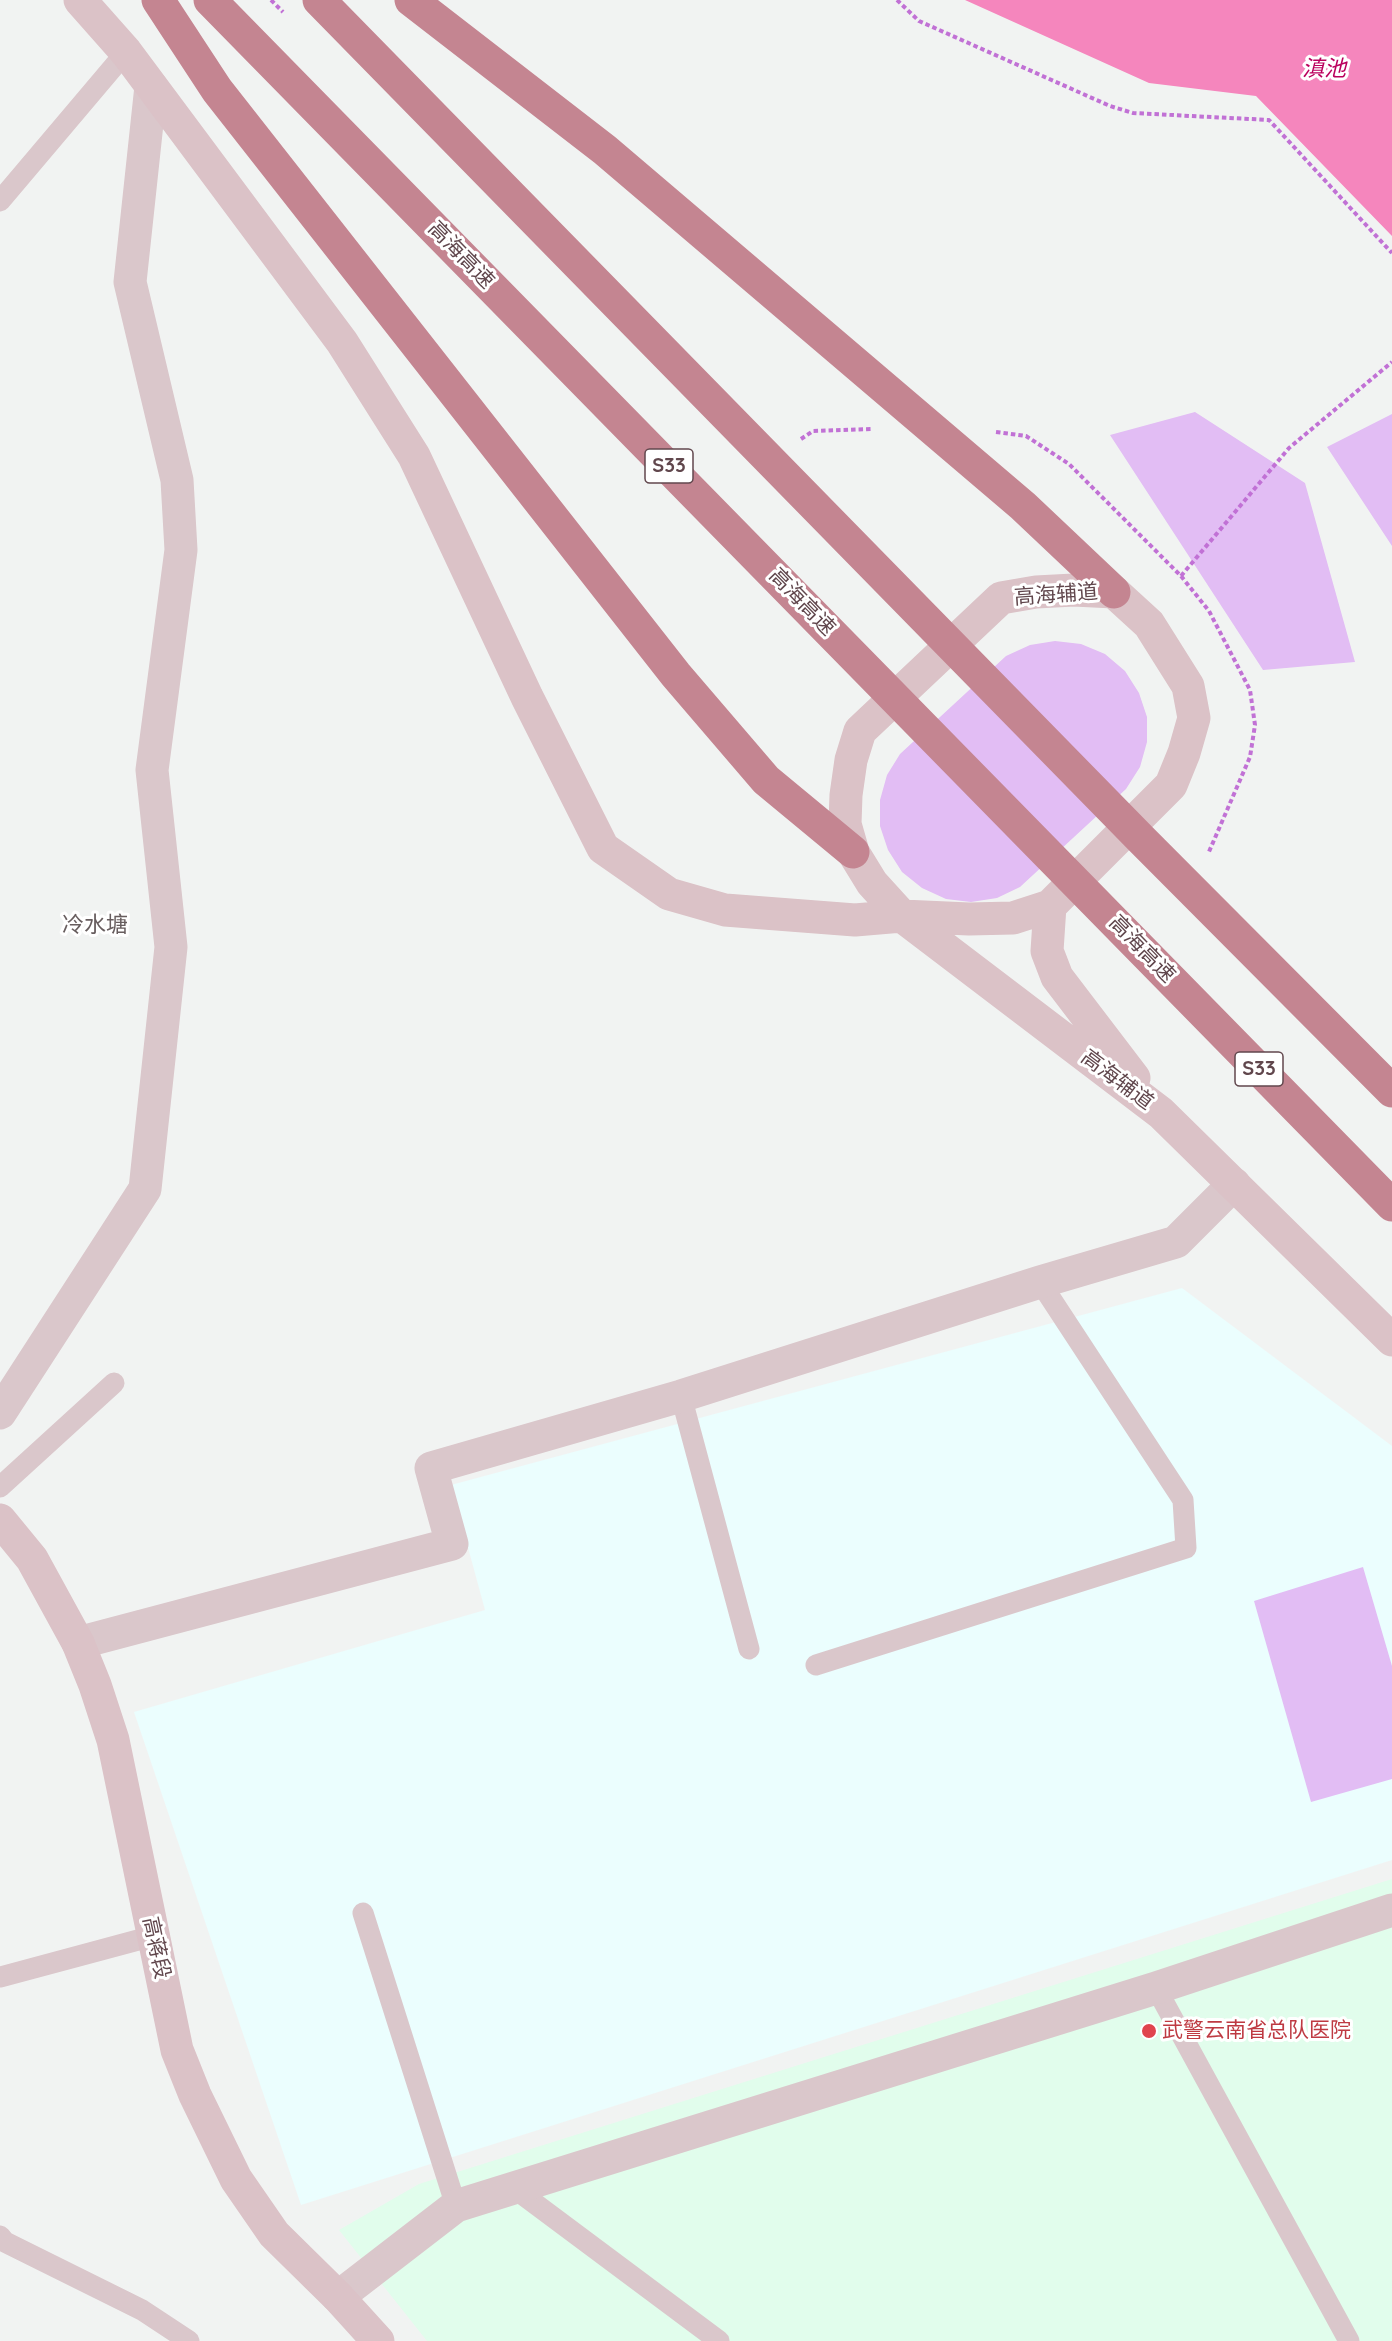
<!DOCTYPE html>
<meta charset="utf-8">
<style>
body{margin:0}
canvas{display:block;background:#f1f3f2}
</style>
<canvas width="1392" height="2341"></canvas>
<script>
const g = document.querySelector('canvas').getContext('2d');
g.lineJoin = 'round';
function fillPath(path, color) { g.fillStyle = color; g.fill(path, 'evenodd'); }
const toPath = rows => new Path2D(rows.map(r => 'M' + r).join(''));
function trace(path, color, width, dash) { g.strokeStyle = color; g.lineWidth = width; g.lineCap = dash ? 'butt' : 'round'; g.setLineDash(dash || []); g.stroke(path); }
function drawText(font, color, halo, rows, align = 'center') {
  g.font = font + ' Quicksand,"Noto Sans SC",sans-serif'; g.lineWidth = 6; g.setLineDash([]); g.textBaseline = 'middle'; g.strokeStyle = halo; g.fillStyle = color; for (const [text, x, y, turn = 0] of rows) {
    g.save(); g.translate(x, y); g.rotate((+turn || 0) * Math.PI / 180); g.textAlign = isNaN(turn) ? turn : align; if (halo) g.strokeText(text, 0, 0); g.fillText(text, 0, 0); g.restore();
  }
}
fillPath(toPath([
 [1182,1288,1392,1446,1392,1860,301,2205,134,1712,485,1610,451,1485]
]), '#ebfefe');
fillPath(toPath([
 [1392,1879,1392,2341,427,2341,339,2230,419,2184]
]), '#e1fdec');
fillPath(toPath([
 [1195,412,1305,483,1355,662,1263,670,1110,435],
 [1392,414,1392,546,1327,447],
 [1055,641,1081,644,1105,654,1125,671,1139,693,1147,717,1147,742,1140,767,1126,789,1020,887,997,898,971,902,946,899,922,888,902,872,888,850,880,826,880,800,887,775,900,754,1006,656,1030,645],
 [1363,1567,1392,1666,1392,1779,1311,1802,1254,1601]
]), '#e2bdf4');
fillPath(toPath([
 [965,0,1392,0,1392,236,1256,96,1149,83]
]), '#f586bd');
trace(toPath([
 [271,0,283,12],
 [897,0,919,21,1110,106,1133,113,1269,120,1392,253],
 [996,432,1026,436,1069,464,1181,576,1209,611,1250,690,1255,725,1250,757,1208,854],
 [801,439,813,431,872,429],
 [1181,576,1289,448,1392,362]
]), '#c171d5', 4, [4.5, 3]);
trace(toPath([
 [0,201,126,52],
 [681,1396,749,1649],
 [0,1487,114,1383],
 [816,1665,1186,1548,1183,1500,1040,1282],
 [363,1913,456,2206],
 [0,1977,153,1936],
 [1156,1988,1349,2341],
 [514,2188,719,2341],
 [0,2236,5,2242,142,2310,189,2341]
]), '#dac7cb', 21);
trace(toPath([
 [0,1413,145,1189,171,947,152,770,181,550,177,480,130,282,151,86],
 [78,1643,452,1544,431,1468,681,1396,1040,1282,1176,1242,1234,1184],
 [338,2297,456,2206,1156,1988,1392,1910]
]), '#dac7cb', 33);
trace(toPath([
 [80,0,126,52,342,342,414,456,527,697,603,848,669,894,725,910,855,920,902,916,1161,1113,1392,1340],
 [1074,590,1114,592,1149,624,1188,686,1194,718,1184,753,1171,785,1050,906,1013,918,969,919,902,916,872,883,853,852,845,824,846,795,851,760,860,731,1001,598,1036,592,1074,590],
 [1050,906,1047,951,1057,977,1134,1078],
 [0,1520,32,1559,78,1643,95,1685,113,1740,177,2050,195,2095,236,2179,274,2234,338,2297,378,2341]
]), '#dbc2c7', 33);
trace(toPath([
 [158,0,217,90,676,675,766,780,853,852],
 [210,0,1392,1205],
 [319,0,1141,839,1392,1091],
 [411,0,605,150,1023,506,1114,592]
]), '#c48591', 33);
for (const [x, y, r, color] of [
 [1149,2031,8,"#e0444e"]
]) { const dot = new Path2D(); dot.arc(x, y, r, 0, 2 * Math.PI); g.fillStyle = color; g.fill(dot); trace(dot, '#fff', 2); }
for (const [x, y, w] of [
 [669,466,48],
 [1259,1069,48]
]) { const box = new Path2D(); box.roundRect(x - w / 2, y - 17, w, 34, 4.5); g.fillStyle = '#fff'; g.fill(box); trace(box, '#61474d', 1.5); }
drawText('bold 20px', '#61474d', null, [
 ["S33",669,466],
 ["S33",1259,1069]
]);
drawText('21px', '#61474d', '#fff', [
 ["高海高速",461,255,46],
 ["高海辅道",1056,595,-4],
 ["高海高速",802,602,46],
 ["高海高速",1142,949,46],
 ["高海辅道",1117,1080,37],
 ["高蒋段",156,1948,78]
]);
drawText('21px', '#be3a42', '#fff', [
 ["武警云南省总队医院",1162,2031]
], 'left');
drawText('italic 22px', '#ba005d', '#fff', [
 ["滇池",1324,69]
]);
drawText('22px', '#675d5e', '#fff', [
 ["冷水塘",95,925]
]);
</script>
